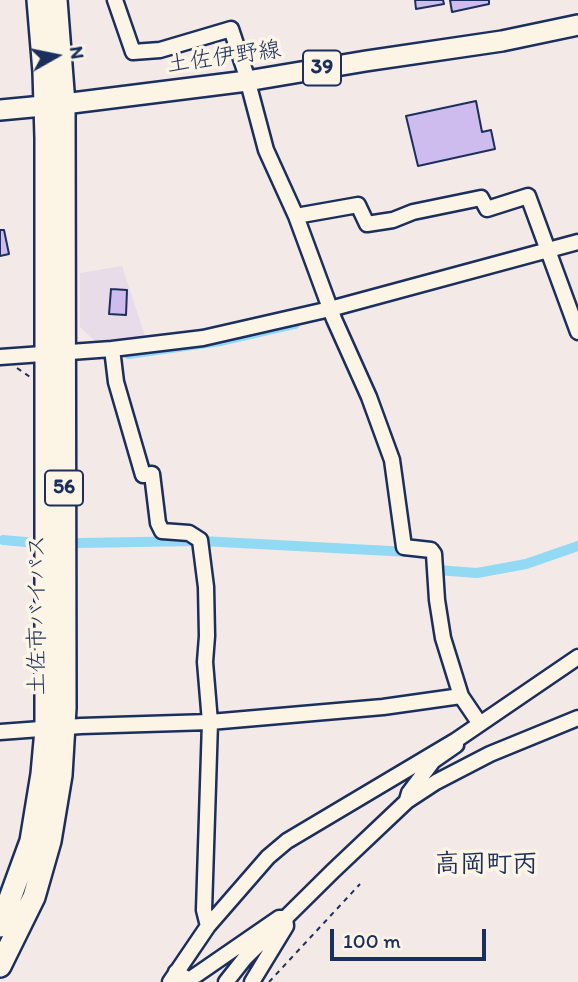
<!DOCTYPE html>
<meta charset="utf-8">
<style>
body{margin:0}
#map{position:relative;width:578px;height:982px;overflow:hidden;background:#f3eae7;font-family:Itim,sans-serif}
canvas{display:block}
.north{position:absolute;left:21px;top:21px;width:70px;height:70px;-webkit-text-stroke:5px #fcf5e5;paint-order:stroke;rotate:81deg;font-size:19px;font-weight:700;line-height:28px;text-align:center;color:#1b2f5e}
.north::after{content:'';display:block;margin:auto;width:24px;height:32px;background:#1b2f5e;clip-path:polygon(50% 0,100% 100%,50% 72%,0 100%)}
.scale{position:absolute;left:330px;top:929px;width:156px;height:32px;box-sizing:border-box;border:4px solid #1b2f5e;border-top:0;padding-left:9px;font-size:21px;line-height:24px;white-space:nowrap;color:#1b2f5e;-webkit-text-stroke:5px #fcf5e5;paint-order:stroke}
</style>
<div id="map">
<canvas width="578" height="982"></canvas>
<div class="north">N</div>
<div class="scale">100 m</div>
</div>
<script>
const g = document.querySelector('canvas').getContext('2d');
g.lineJoin = 'round';
function fillPath(path, color) { g.fillStyle = color; g.fill(path, 'evenodd'); }
const toPath = rows => new Path2D(rows.map(r => 'M' + r).join(''));
function trace(path, color, width, dash) { g.strokeStyle = color; g.lineWidth = width; g.lineCap = dash ? 'butt' : 'round'; g.setLineDash(dash || []); g.stroke(path); }
function drawText(font, color, halo, rows, align = 'center') {
  g.font = font + ' Itim,"Klee One",sans-serif'; g.lineWidth = 7; g.setLineDash([]); g.textBaseline = 'middle'; g.strokeStyle = halo; g.fillStyle = color; for (const [text, x, y, turn = 0] of rows) {
    g.save(); g.translate(x, y); g.rotate((+turn || 0) * Math.PI / 180); g.textAlign = isNaN(turn) ? turn : align; if (halo) g.strokeText(text, 0, 0); g.fillText(text, 0, 0); g.restore();
  }
}
fillPath(toPath([
 [122,266,146,339,98,344,80,327,80,273]
]), '#e8dce9');
trace(toPath([
 [128,354,221,341,295,324],
 [3,540,26,542],
 [202,541,409,552],
 [79,543,197,541],
 [437,570,477,573,526,564,578,546]
]), '#92daf3', 10);
const building = toPath([
 [415,0,443,0,444,4,416,9,415,0],
 [450,0,489,0,489,4,452,12,450,0],
 [476,101,482,132,491,130,495,149,418,166,406,116,476,101],
 [0,230,4,230,9,254,0,256,0,230],
 [111,289,127,290,126,315,109,314,111,289]
]);
fillPath(building, '#cdbced');
trace(building, '#1b2f5e', 2);
const minor = toPath([
 [115,0,133,52,160,50,231,29,245,71,266,150,296,216,334,319,369,397,392,460,404,547,431,550,434,554,437,600,443,638,461,696],
 [296,216,358,205,367,224,393,220,413,212,481,198,487,209,528,196,578,332],
 [112,349,116,382,143,475,152,474,158,523,162,531,189,533,200,540,206,587,207,636,205,662,210,722,204,910,208,926],
 [0,357,112,349,203,338,330,309,578,242],
 [0,732,81,726,210,722,383,707,461,696,480,724],
 [407,800,409,793,433,761,456,745,455,741,578,657],
 [176,972,189,980,279,918,285,918,286,926,252,982],
 [170,982,208,926,268,857,287,841,455,741],
 [226,982,245,958,333,871,407,801,436,782,490,754,578,718]
]);
const major = toPath([
 [0,110,64,104,247,81,366,61,502,41,578,25]
]);
const highway = toPath([
 [0,926,31,841,42,774,46,730,46,138,44,72,38,0],
 [0,966,34,897,50,841,61,775,65,708,64,104,56,0]
]);
trace(minor, '#1b2f5e', 19);
trace(major, '#1b2f5e', 24);
trace(highway, '#1b2f5e', 26);
trace(toPath([
 [17,368,30,377],
 [269,982,360,884]
]), '#1b2f5e', 2, [5, 5]);
trace(minor, '#fcf5e5', 14);
trace(major, '#fcf5e5', 19);
trace(highway, '#fcf5e5', 21);
for (const [x, y, w] of [
 [322,68,38],
 [64,488,38]
]) { const box = new Path2D(); box.roundRect(x - w / 2, y - 17.5, w, 35, 5); g.fillStyle = '#fcf5e5'; g.fill(box); trace(box, '#1b2f5e', 2); }
drawText('bold 21px', '#1b2f5e', null, [
 ["39",322,68],
 ["56",64,488]
]);
drawText('23px', '#1b2f5e', '#fcf5e5', [
 ["土佐伊野線",224,58,-8],
 ["土佐市バイパス",38,615,-90]
]);
drawText('bold 26px', '#1b2f5e', '#fcf5e5', [
 ["高岡町丙",486,865]
]);
</script>
